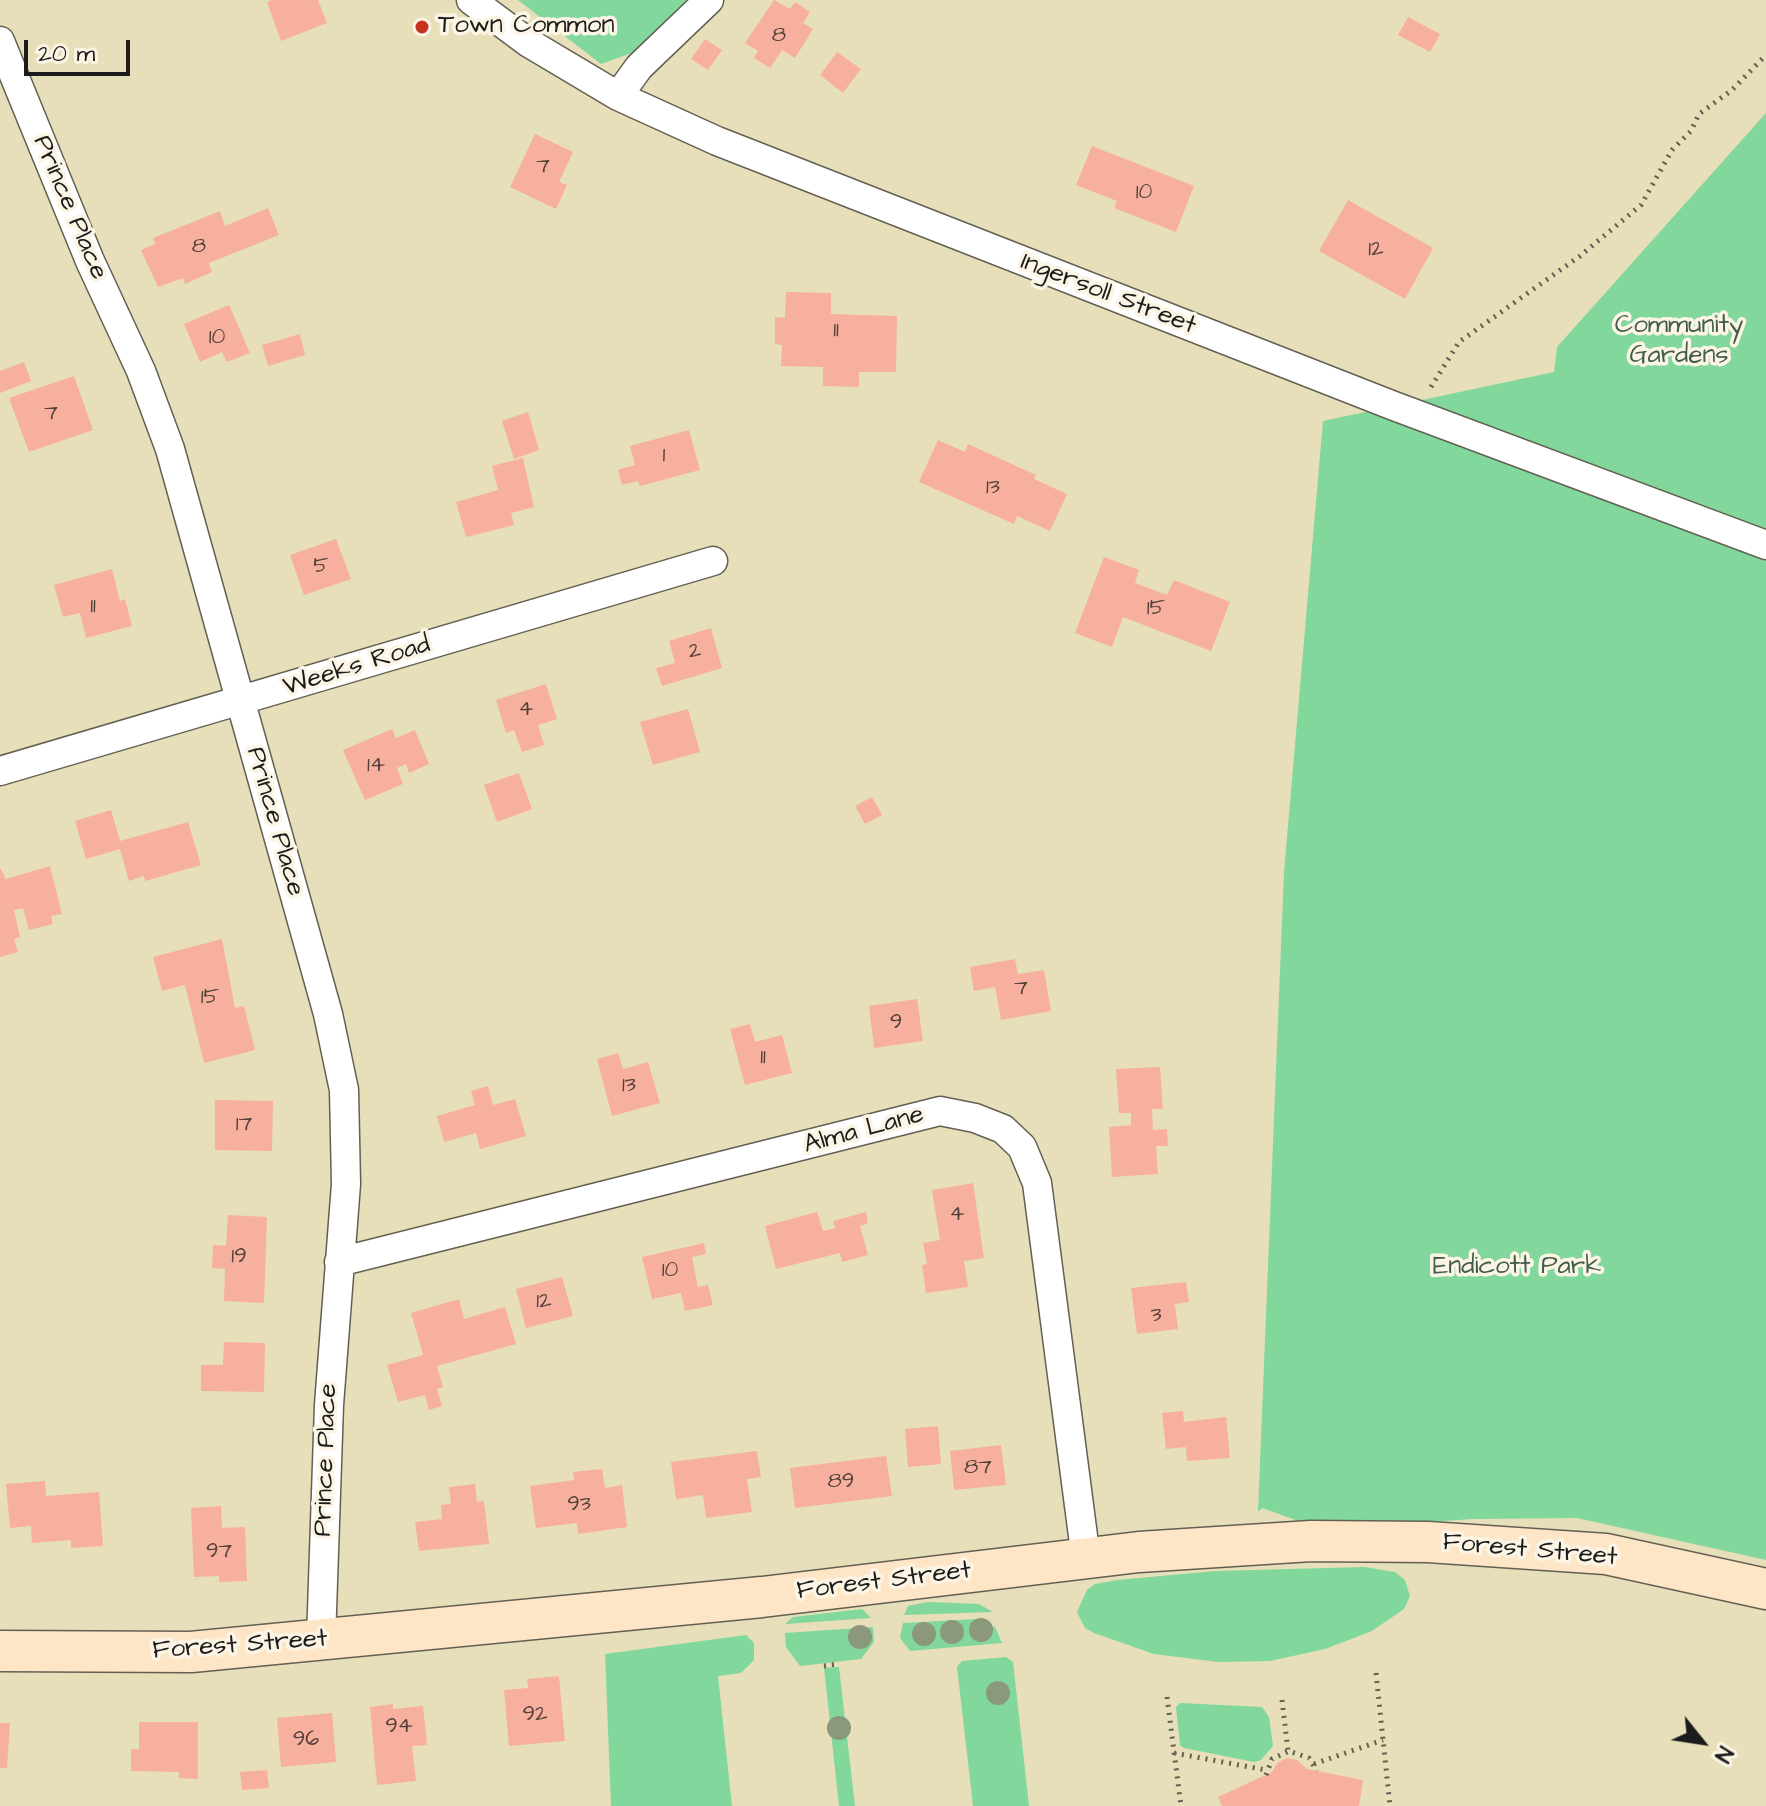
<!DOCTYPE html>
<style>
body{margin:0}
#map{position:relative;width:1766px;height:1806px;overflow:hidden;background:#e7dfb9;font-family:"Architects Daughter",sans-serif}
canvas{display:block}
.north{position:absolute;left:1662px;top:1702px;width:80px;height:80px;-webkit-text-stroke:6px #fcf5e5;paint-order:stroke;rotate:120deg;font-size:22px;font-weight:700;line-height:32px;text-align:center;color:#1c1c1c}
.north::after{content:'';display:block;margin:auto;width:28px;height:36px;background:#1c1c1c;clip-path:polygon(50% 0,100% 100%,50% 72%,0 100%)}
.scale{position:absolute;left:24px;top:40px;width:106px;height:36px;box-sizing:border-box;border:4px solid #1c1c1c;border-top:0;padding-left:10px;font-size:24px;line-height:28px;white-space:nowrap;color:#1c1c1c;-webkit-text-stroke:6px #fcf5e5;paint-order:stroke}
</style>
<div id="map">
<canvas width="1766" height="1806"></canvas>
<div class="north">N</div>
<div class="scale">20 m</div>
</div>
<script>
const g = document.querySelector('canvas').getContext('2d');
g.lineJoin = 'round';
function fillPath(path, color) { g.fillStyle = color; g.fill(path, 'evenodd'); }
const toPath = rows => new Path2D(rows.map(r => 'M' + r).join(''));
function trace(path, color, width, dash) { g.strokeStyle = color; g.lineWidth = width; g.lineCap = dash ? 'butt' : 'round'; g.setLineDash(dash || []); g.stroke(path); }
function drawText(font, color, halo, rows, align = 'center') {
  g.font = font + ' "Architects Daughter",sans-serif'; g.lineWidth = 7; g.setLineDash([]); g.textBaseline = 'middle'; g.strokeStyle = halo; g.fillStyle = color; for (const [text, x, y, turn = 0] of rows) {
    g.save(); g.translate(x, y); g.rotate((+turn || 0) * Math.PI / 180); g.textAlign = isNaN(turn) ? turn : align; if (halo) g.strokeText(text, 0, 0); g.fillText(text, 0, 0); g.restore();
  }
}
fillPath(toPath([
 [518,0,692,0,640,50,601,64],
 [1766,113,1766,1560,1577,1518,1473,1519,1321,1529,1262,1508,1258,1512,1284,872,1323,421,1554,372,1557,347],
 [1364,1567,1395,1572,1405,1580,1410,1596,1404,1609,1372,1631,1325,1649,1270,1661,1218,1662,1154,1654,1094,1633,1085,1628,1077,1612,1087,1590,1095,1584,1117,1580,1216,1571],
 [928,1602,979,1604,993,1612,904,1615,908,1606],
 [862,1609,871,1618,785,1624,793,1617],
 [976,1619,995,1627,1002,1643,910,1651,900,1638,903,1623],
 [873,1627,874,1642,861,1659,800,1666,786,1647,785,1633],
 [746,1635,754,1643,754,1660,741,1673,718,1676,732,1806,611,1806,605,1654],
 [1006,1657,1013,1662,1029,1806,973,1806,957,1667,962,1661],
 [839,1667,855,1806,839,1806,824,1668],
 [1180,1703,1262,1707,1269,1717,1273,1746,1261,1760,1254,1762,1184,1748,1180,1745,1176,1707]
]), '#81d79c');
fillPath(toPath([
 [272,0,318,0,327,23,281,41,267,2],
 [774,0,790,9,795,2,810,12,803,23,813,29,795,58,782,50,770,68,754,58,758,51,745,43],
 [1408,17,1440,34,1430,52,1398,35],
 [705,39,722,50,708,70,691,59],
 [837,52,861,69,843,93,820,75],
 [535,134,573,152,559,182,567,185,556,209,510,187],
 [1092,146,1194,186,1176,232,1114,208,1117,201,1076,185],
 [1348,200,1433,248,1405,299,1319,251],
 [268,208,279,235,209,263,212,272,185,284,183,278,158,287,141,250,155,244,153,238,220,211,225,226],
 [786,292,831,293,831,314,897,316,896,372,859,372,859,387,823,386,823,367,781,366,782,345,775,344,775,317,785,318],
 [229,305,250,353,227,362,222,352,200,362,184,324],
 [300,334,305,355,268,366,262,345],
 [24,362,31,381,0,393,0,371],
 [74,376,93,430,29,452,9,398],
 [528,412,539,450,514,459,502,421],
 [689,430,700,470,640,486,638,481,622,485,618,470,635,465,630,446],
 [938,440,965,452,968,444,1036,475,1034,479,1067,494,1050,531,1017,516,1014,524,919,482],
 [523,458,534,507,511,513,514,525,466,537,456,502,498,490,492,466],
 [336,539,351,579,304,595,290,555],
 [1104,557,1139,570,1135,583,1167,595,1174,580,1230,602,1211,651,1123,617,1112,647,1075,633],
 [112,569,120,601,125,599,132,626,86,638,80,613,63,617,54,585],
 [711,628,722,668,662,686,656,668,675,663,669,641],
 [546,684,557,719,538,725,544,745,522,752,514,730,506,733,496,700],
 [688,709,700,752,653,765,640,722],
 [392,729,396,738,415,730,429,764,409,773,406,764,397,768,403,784,365,800,343,750],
 [519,773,532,809,497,822,484,785],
 [872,797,882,815,865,824,855,806],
 [111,810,120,841,188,822,201,865,145,881,144,876,129,881,120,849,86,859,75,821],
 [50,866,62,914,51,916,53,924,29,930,23,908,14,910,20,937,14,939,18,952,0,957,0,868,6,879],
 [222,939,235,1008,244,1006,255,1050,204,1063,185,985,162,991,153,957],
 [1015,959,1018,974,1044,970,1051,1011,1001,1020,995,987,974,991,970,967],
 [917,999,923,1041,874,1048,869,1006],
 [750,1024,755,1042,782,1035,792,1073,745,1085,730,1029],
 [618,1053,623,1069,648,1062,660,1103,612,1116,597,1059],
 [1160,1067,1163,1109,1152,1109,1153,1130,1167,1129,1168,1146,1156,1146,1158,1174,1112,1177,1109,1127,1131,1125,1131,1113,1119,1113,1116,1069],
 [488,1086,493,1105,515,1099,526,1136,480,1149,476,1133,444,1142,437,1116,475,1105,471,1091],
 [215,1100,273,1101,272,1151,215,1150],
 [973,1183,984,1258,964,1261,968,1287,926,1293,922,1265,927,1264,923,1243,940,1240,932,1190],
 [817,1212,823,1231,835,1228,833,1221,866,1212,868,1223,860,1226,868,1255,842,1262,840,1253,776,1269,765,1226],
 [228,1215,267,1217,264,1303,224,1301,225,1269,212,1268,213,1245,226,1246],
 [704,1243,706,1254,692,1257,698,1287,708,1285,713,1305,685,1311,681,1293,652,1299,642,1257],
 [562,1277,573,1316,526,1328,516,1289],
 [1186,1282,1189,1302,1175,1304,1178,1329,1137,1334,1131,1288],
 [459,1299,464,1319,505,1307,516,1344,437,1366,443,1387,437,1389,442,1406,429,1410,425,1395,398,1402,387,1365,423,1355,411,1313],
 [224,1342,265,1343,264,1392,201,1391,201,1365,223,1365],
 [1183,1411,1184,1422,1226,1417,1230,1458,1187,1461,1186,1447,1166,1449,1162,1413],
 [938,1426,941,1464,908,1467,905,1429],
 [1001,1445,1006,1485,954,1490,950,1451],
 [757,1451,761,1477,747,1479,752,1512,706,1518,703,1495,676,1499,671,1462],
 [886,1456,892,1496,795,1508,790,1468],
 [602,1469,605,1488,622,1485,627,1527,578,1534,577,1523,536,1528,530,1486,574,1480,573,1472],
 [45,1481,46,1496,99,1492,103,1546,71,1548,71,1540,32,1543,31,1526,10,1528,6,1484],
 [475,1484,477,1502,484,1501,489,1544,419,1551,415,1522,442,1519,441,1505,451,1504,449,1487],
 [221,1506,222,1528,245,1527,247,1581,219,1582,219,1576,194,1577,191,1508],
 [559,1676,565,1741,509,1746,504,1690,528,1688,527,1679],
 [393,1704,393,1709,423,1706,427,1745,412,1746,416,1781,377,1785,370,1707],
 [332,1713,336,1762,281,1767,277,1718],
 [139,1722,198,1722,198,1779,179,1778,179,1772,131,1771,131,1749,139,1749],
 [0,1723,10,1723,7,1768,0,1768],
 [1287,1758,1297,1760,1307,1769,1363,1780,1359,1806,1222,1806,1218,1797,1272,1772,1277,1763],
 [267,1770,269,1788,242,1790,240,1772]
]), '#f7b09e');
const street = toPath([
 [471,0,529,43,618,96,717,141,1394,406,1766,545],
 [0,41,90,261,141,371,170,449,328,1014,344,1090,346,1184,329,1405,321,1640],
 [618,96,639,67,709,0],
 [0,771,713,561],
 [339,1262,940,1111,975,1118,1003,1129,1022,1147,1037,1183,1086,1559]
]);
const secondary = toPath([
 [0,1651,191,1652,762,1597,1139,1552,1311,1541,1428,1542,1606,1554,1766,1589]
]);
trace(street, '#636053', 31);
trace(secondary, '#636053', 43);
trace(toPath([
 [1431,387,1459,342,1580,256,1641,205,1672,150,1691,131,1699,114,1732,90,1766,55],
 [824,1666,838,1664],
 [1376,1673,1390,1806],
 [1167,1697,1181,1806],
 [1282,1700,1288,1751],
 [1174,1753,1266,1770],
 [1314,1764,1383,1740],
 [1266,1775,1272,1759,1289,1751,1309,1758,1317,1771]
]), '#636053', 5, [2, 6]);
trace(street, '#fff', 28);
trace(secondary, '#fde5c5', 40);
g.fillStyle = '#8b987b';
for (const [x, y] of [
 [981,1630],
 [952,1632],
 [924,1634],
 [860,1637],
 [998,1693],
 [839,1728]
]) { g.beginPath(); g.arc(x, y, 12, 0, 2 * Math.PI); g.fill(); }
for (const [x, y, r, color] of [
 [422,27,8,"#c8321e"]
]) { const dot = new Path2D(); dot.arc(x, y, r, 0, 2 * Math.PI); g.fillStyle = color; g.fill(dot); trace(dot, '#fcf5e5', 3); }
drawText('22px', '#53413c', null, [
 ["8",779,36],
 ["7",543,167],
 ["10",1144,193],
 ["8",199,247],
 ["12",1376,250],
 ["11",836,331],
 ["10",217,338],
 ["7",51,414],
 ["1",664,456],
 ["13",993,488],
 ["5",321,567],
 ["11",93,607],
 ["15",1156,609],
 ["2",695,652],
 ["4",526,710],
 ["14",376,766],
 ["7",1021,989],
 ["15",210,998],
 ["9",896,1023],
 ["11",763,1058],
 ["13",629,1086],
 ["17",244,1125],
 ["4",957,1215],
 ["19",239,1257],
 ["10",670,1271],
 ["12",544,1302],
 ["3",1156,1316],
 ["87",978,1468],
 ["89",841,1482],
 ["93",579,1505],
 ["97",219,1552],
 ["92",535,1715],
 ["94",399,1727],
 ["96",306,1740]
]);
drawText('26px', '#1c1c1c', '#fcf5e5', [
 ["Town Common",438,27]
], 'left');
drawText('26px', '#1c1c1c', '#fcf5e5', [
 ["Prince Place",69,208,67],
 ["Ingersoll Street",1108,295,21],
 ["Weeks Road",357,667,-17],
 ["Prince Place",274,822,74],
 ["Alma Lane",864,1131,-15],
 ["Prince Place",327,1460,-88],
 ["Forest Street",1530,1551,5],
 ["Forest Street",884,1582,-7],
 ["Forest Street",240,1646,-4]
]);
drawText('26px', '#3f5d49', '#fcf5e5', [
 ["Community",1679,327],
 ["Gardens",1679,357],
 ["Endicott Park",1517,1268]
]);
</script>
